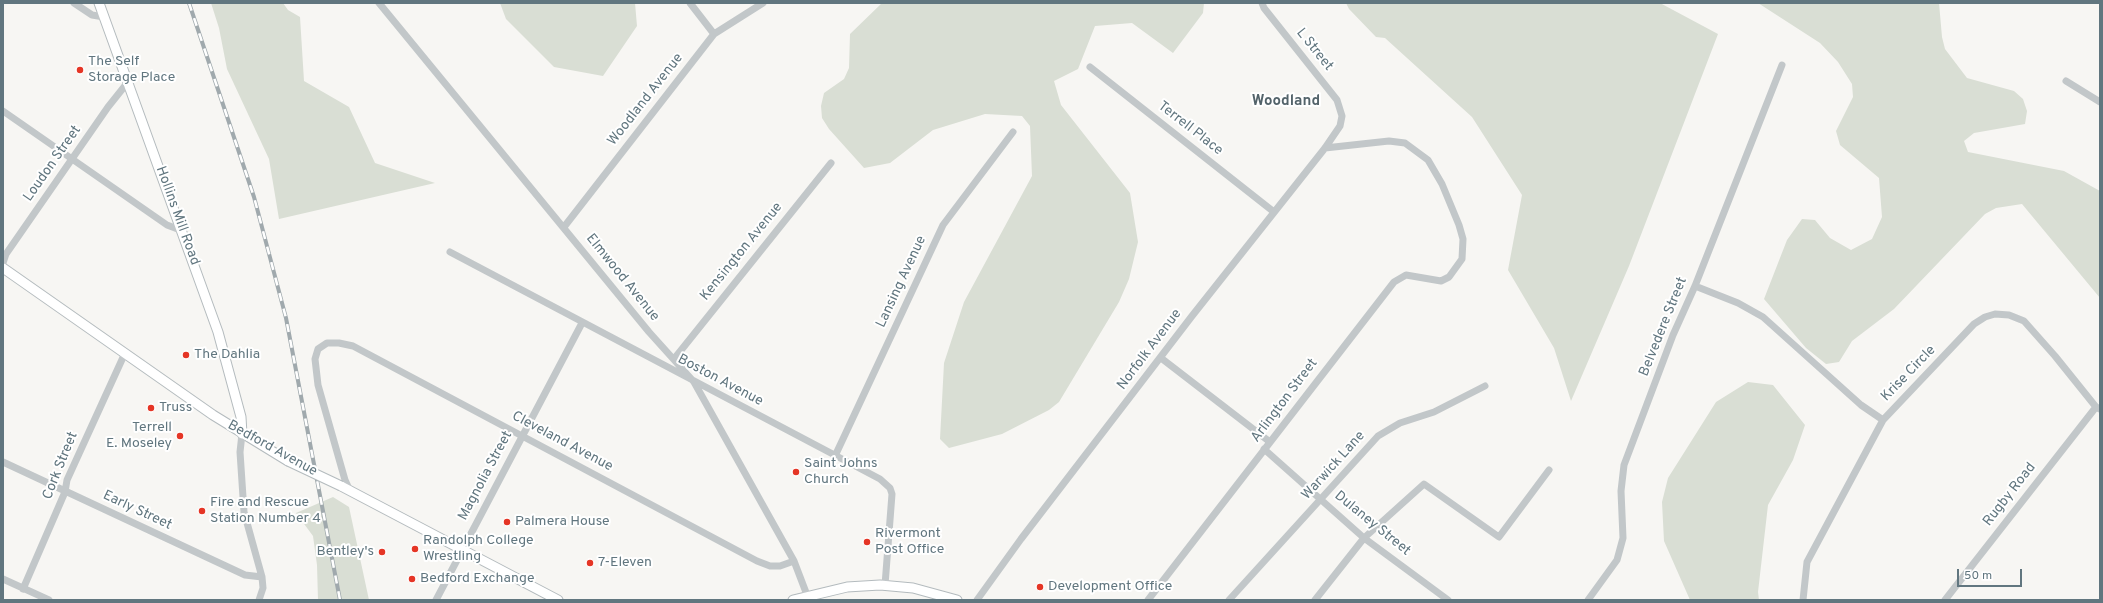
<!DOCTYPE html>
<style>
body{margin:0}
#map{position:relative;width:2103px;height:603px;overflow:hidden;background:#f7f6f3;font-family:Overpass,sans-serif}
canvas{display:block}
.frame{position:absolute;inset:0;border:4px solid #61767f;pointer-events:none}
.scale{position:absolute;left:1957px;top:569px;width:65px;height:18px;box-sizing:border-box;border:2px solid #61767f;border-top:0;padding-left:5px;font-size:12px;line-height:14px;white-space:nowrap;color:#61767f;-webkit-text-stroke:3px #fff;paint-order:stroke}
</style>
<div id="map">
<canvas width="2103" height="603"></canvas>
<div class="frame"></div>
<div class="scale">50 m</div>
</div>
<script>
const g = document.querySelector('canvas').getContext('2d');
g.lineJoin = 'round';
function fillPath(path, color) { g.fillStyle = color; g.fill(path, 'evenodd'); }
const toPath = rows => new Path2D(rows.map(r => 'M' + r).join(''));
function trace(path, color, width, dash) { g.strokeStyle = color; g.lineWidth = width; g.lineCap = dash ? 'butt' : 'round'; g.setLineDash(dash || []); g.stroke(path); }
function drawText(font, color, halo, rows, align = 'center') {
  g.font = font + ' Overpass,sans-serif'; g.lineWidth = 4; g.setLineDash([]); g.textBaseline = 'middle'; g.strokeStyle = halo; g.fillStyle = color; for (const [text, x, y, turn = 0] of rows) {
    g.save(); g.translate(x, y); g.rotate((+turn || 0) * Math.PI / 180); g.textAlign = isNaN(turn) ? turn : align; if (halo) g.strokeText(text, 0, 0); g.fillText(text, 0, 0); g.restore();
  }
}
fillPath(toPath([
 [211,3,283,3,288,10,300,17,304,81,349,107,375,163,435,183,279,219,269,159,227,69,219,28],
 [500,3,635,3,637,26,603,76,554,67,506,19],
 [882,3,1204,3,1203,13,1173,53,1132,23,1095,26,1078,69,1054,81,1061,105,1130,193,1138,242,1129,279,1119,302,1059,402,1049,410,1002,434,949,448,940,439,944,363,964,302,1032,176,1030,126,1022,116,985,114,933,130,890,163,864,168,829,129,822,118,821,106,824,93,844,79,849,68,850,34],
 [1346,3,1660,3,1718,34,1629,266,1571,401,1554,348,1508,270,1522,195,1472,117,1385,38,1376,37,1349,9],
 [1758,3,1939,3,1942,37,1945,49,1967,78,2014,91,2023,99,2027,111,2025,124,1974,133,1964,141,1968,152,2064,171,2100,191,2100,298,2022,204,1996,208,1985,214,1894,309,1852,341,1839,362,1826,364,1806,348,1764,299,1787,240,1802,219,1815,220,1830,238,1851,250,1872,239,1882,217,1879,178,1840,145,1836,131,1853,97,1852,84,1838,62,1820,43],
 [1748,382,1773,385,1805,425,1793,460,1768,505,1758,592,1759,600,1690,600,1664,541,1662,502,1668,478,1716,402],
 [333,497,349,507,369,600,318,600,317,565,313,536,296,513]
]), '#d9ded4');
const secondary = toPath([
 [99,3,218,332,241,417,242,434],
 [3,268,213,415,288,461],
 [341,486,558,600],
 [793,600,847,587,880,585,913,588,957,600]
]);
trace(secondary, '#b4bbbe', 11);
trace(toPath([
 [74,3,92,15,104,17],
 [379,3,649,332,694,382,794,561,807,595],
 [690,3,714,34],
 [1090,67,1274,212],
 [2066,81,2100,102],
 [3,111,167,225,183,231],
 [564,227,714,34,763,3],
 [450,252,880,479,890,488,892,494,885,585],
 [3,263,6,254,108,107,128,82],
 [1695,286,1738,303,1763,317,1861,405,1883,420],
 [1161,358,1270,442],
 [674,359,831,163],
 [242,434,240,452,244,512,262,577,263,588,259,600],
 [1264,449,1364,538,1448,600],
 [835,456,943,225,1013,132],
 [3,462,245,575,262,577],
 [350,491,345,480,318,385,315,359,318,349,327,343,339,343,353,346,757,561,770,566,780,566,794,561],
 [3,579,49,600],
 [23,589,65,492,67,480,125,353],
 [436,600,582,323],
 [977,600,1021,539,1192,316,1325,148,1340,126,1342,116,1337,100,1264,8,1262,3],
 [1148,600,1394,282,1406,275,1441,281,1449,277,1462,259,1463,239,1459,225,1442,184,1428,160,1405,143,1389,141,1325,148],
 [1229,600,1378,436,1400,423,1434,412,1485,386],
 [1315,600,1364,538,1424,484,1499,537,1549,470],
 [1588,600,1617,560,1623,538,1621,491,1624,465,1673,335,1695,286,1782,65],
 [1803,600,1807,562,1883,420,1974,324,1985,317,1995,314,2009,315,2024,321,2055,356,2096,407,2100,409],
 [1945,600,2096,407]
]), '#c2c7c9', 7);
trace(secondary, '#fff', 9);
const rail = toPath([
 [189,3,254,197,286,318,340,600]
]);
trace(rail, '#a0a9ad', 4);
trace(rail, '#fff', 2.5, [8]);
const secondaryBridge = toPath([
 [288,461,341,486]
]);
trace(secondaryBridge, '#b4bbbe', 11, []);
trace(secondaryBridge, '#fff', 9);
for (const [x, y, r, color] of [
 [80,70,4,"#e53525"],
 [186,355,4,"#e53525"],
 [151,408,4,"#e53525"],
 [180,436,4,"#e53525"],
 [796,472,4,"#e53525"],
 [202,511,4,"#e53525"],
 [507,522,4,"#e53525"],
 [867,542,4,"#e53525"],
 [415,549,4,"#e53525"],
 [382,552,4,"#e53525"],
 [590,563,4,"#e53525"],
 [412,579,4,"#e53525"],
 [1040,587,4,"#e53525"]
]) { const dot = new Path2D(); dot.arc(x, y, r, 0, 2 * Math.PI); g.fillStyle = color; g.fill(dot); trace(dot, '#fff', 1.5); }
drawText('14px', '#61767f', '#fff', [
 ["L Street",1314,50,51],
 ["Woodland Avenue",646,100,-52],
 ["Terrell Place",1190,129,38],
 ["Loudon Street",53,164,-55],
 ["Hollins Mill Road",177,216,70],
 ["Kensington Avenue",742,252,-51],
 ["Elmwood Avenue",622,278,51],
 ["Lansing Avenue",902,282,-65],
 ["Belvedere Street",1664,327,-68],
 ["Norfolk Avenue",1150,350,-53],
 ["Krise Circle",1909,374,-46],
 ["Boston Avenue",720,381,28],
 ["Arlington Street",1285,401,-53],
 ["Cleveland Avenue",562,442,28],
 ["Bedford Avenue",272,449,29],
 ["Cork Street",61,466,-68],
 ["Warwick Lane",1334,466,-48],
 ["Magnolia Street",486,476,-62],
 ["Rugby Road",2010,495,-52],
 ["Early Street",137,511,25],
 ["Dulaney Street",1372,524,39]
]);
drawText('14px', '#61767f', '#fff', [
 ["The Self",88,62],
 ["Storage Place",88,78],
 ["The Dahlia",194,355],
 ["Truss",159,408],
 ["Terrell",172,428,"right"],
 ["E. Moseley",172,444,"right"],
 ["Saint Johns",804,464],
 ["Church",804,480],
 ["Fire and Rescue",210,503],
 ["Station Number 4",210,519],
 ["Palmera House",515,522],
 ["Rivermont",875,534],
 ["Post Office",875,550],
 ["Randolph College",423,541],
 ["Wrestling",423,557],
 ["Bentley's",374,552,"right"],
 ["7-Eleven",598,563],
 ["Bedford Exchange",420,579],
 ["Development Office",1048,587]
], 'left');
drawText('bold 15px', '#53636a', '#fff', [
 ["Woodland",1286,102]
]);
</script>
